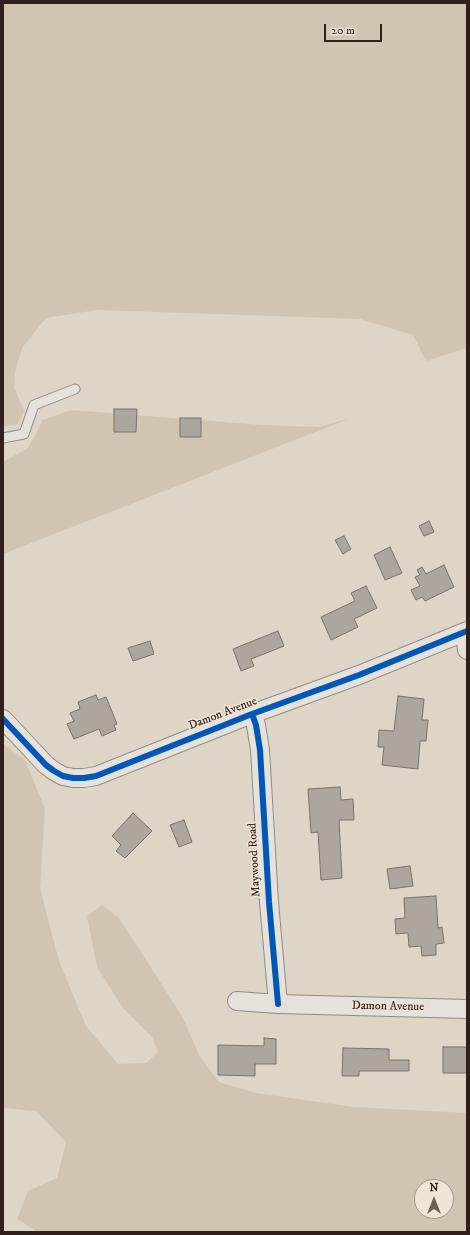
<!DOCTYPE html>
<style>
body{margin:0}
#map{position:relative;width:470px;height:1235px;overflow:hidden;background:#ded5c7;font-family:"IM FELL DW Pica",serif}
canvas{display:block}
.frame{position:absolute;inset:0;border:4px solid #312019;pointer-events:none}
.north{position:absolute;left:414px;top:1179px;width:40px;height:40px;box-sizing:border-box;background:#efe4d5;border:1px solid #a3968a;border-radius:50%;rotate:0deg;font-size:11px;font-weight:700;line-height:16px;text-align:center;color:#312019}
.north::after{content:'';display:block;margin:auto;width:14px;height:18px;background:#6e5f56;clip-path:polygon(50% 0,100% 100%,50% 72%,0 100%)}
.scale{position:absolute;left:324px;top:24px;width:58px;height:18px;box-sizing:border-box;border:2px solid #312019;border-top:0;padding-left:5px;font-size:12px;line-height:14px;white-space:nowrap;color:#312019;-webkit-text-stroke:3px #efe4d5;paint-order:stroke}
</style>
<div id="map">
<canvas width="470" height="1235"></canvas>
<div class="frame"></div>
<div class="north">N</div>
<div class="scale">20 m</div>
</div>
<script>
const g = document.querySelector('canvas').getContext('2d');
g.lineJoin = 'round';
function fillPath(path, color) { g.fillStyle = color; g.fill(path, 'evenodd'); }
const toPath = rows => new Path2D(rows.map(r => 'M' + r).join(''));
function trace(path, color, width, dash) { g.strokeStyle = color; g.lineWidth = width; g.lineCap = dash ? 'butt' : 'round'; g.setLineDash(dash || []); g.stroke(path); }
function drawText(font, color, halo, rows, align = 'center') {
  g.font = font + ' "IM FELL DW Pica",serif'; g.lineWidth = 3; g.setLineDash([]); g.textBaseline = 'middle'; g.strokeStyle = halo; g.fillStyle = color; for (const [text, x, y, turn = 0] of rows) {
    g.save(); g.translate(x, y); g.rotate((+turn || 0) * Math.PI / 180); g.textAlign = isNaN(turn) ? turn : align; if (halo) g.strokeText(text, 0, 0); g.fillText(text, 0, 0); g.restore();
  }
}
fillPath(toPath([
 [3,3,467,3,467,348,426,361,413,335,360,319,97,310,46,318,22,348,15,372,14,387,24,411,17,425,3,426],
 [71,410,262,425,319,427,351,418,3,554,3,462,28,448,43,420],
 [3,744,25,760,45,809,40,888,59,961,86,1026,118,1064,146,1063,158,1052,152,1037,123,1008,97,967,87,916,102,905,119,918,182,1016,200,1057,219,1082,256,1093,354,1107,467,1113,467,1232,38,1232,17,1219,28,1191,57,1178,66,1142,36,1111,3,1108],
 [422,1187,446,1187,446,1211,422,1211]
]), '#d2c4b3');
const building = toPath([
 [114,409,137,409,136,432,114,432,114,409],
 [180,418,201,418,201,437,180,437,180,418],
 [429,521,434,532,424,536,419,526,429,521],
 [344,536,351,549,343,554,335,540,344,536],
 [390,547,402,573,385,580,374,555,390,547],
 [444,565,454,587,425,601,422,597,416,600,411,590,420,586,415,577,420,575,417,570,422,567,426,574,444,565],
 [366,586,377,608,354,619,358,627,331,640,321,617,355,601,351,593,366,586],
 [278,631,284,646,251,659,254,666,241,671,233,649,278,631],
 [150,641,154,654,133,661,128,648,150,641],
 [96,695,98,700,106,697,117,724,114,725,116,730,102,736,99,729,74,739,67,724,74,721,70,713,80,709,78,702,96,695],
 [398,696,424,699,422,720,428,720,426,741,420,741,418,769,382,765,384,747,378,747,379,730,394,731,398,696],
 [340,787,341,800,353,799,354,820,339,820,342,878,321,880,318,832,311,833,308,789,340,787],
 [133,813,152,831,125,858,116,851,121,845,112,836,133,813],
 [184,820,192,842,179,847,170,825,184,820],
 [410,866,413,886,390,889,387,869,410,866],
 [436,896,438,928,442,927,444,943,436,944,436,955,422,956,421,946,409,947,408,933,396,934,395,919,405,918,404,898,436,896],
 [264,1038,276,1039,276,1064,255,1064,255,1076,218,1075,218,1045,264,1046,264,1038],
 [443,1047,467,1047,467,1073,443,1073,443,1047],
 [343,1048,389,1049,389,1060,409,1060,409,1071,359,1071,359,1076,342,1076,343,1048]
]);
fillPath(building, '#ada69d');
trace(building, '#7a736c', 1);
const lane = toPath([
 [3,438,24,434,34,405,75,389]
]);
const street = toPath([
 [465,632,467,650],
 [252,714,256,725,260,750,269,902,278,1004],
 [3,719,46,765,54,771,63,776,73,778,84,778,96,776,252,714,359,675,467,631],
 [237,1001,278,1004,467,1009]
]);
trace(lane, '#938b83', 11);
trace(street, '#938b83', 20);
trace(lane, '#e6e1da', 9);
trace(street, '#e6e1da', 18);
trace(toPath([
 [252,714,256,725,260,750,269,902,278,1004],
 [3,719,46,765,54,771,63,776,73,778,84,778,96,776,252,714,359,675,467,631]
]), '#0057b8', 6);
drawText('12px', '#312019', '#efe4d5', [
 ["Damon Avenue",223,714,-21],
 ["Maywood Road",255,860,-93],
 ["Damon Avenue",388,1007,1]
]);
</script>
